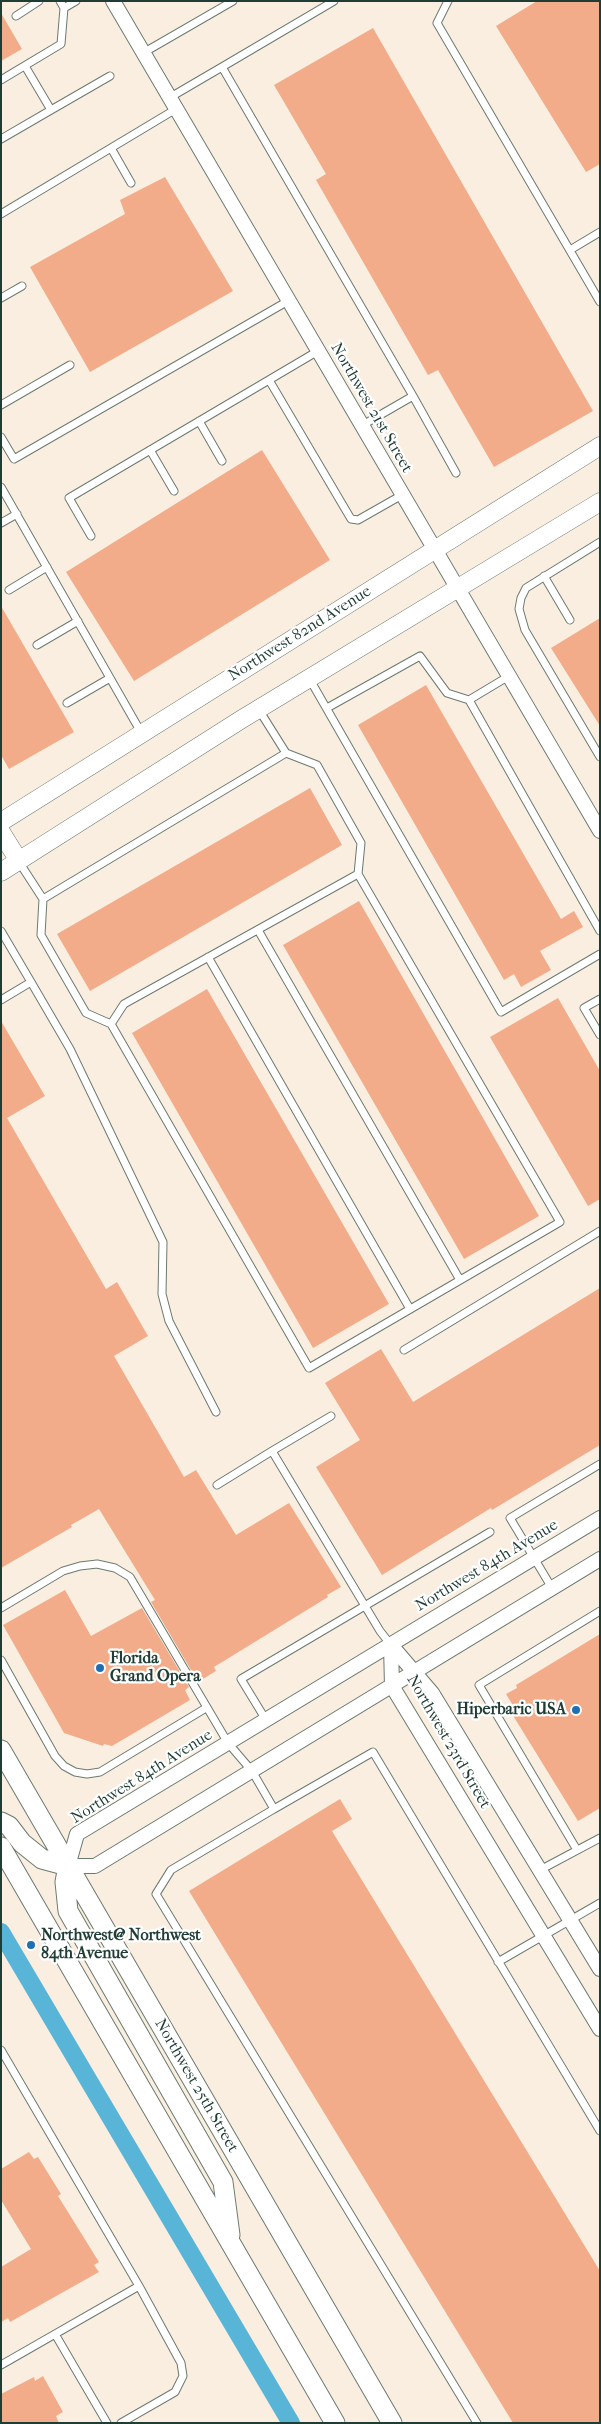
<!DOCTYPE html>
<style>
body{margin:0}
#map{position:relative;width:601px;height:2424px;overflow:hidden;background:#f9eedf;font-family:"IM FELL French Canon",serif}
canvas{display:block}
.frame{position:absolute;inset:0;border:2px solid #1f3d34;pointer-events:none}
</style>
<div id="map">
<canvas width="601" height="2424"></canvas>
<div class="frame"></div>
</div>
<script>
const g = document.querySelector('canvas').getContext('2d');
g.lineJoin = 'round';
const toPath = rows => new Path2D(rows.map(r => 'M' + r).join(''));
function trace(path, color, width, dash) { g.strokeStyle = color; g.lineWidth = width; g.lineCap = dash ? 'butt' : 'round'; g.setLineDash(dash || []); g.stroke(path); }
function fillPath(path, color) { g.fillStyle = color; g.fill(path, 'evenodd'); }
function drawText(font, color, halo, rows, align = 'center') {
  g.font = font + ' "IM FELL French Canon",serif'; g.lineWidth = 4.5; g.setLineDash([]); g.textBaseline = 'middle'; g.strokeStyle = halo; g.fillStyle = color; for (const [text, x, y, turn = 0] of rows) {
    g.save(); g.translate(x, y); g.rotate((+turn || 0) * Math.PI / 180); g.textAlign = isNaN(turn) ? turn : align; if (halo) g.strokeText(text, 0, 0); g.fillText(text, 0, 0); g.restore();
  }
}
trace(toPath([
 [1,1932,291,2423]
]), '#59b5d7', 18);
fillPath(toPath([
 [537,1,600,1,600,164,586,172,496,26],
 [1,13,22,49,1,61],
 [373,28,593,411,494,467,438,370,428,375,316,180,326,174,274,85],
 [165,177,233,291,90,372,30,267,125,214,120,200],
 [262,450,330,560,134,681,66,572],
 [1,606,74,732,9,769,1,755],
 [600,618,600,726,551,648],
 [426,685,561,919,574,911,583,927,540,951,551,970,521,987,514,974,504,980,358,725],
 [310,788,342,845,90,991,57,934],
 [359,901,539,1216,464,1259,283,945],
 [207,989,389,1304,313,1348,132,1033],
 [558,998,600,1071,600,1199,588,1206,490,1037],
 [1,1021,45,1096,7,1118,106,1289,117,1282,148,1336,114,1356,184,1477,196,1470,236,1535,289,1503,341,1587,327,1595,328,1597,214,1667,216,1671,198,1682,151,1602,155,1600,99,1509,71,1525,72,1527,1,1568],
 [600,1288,600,1445,492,1510,491,1508,382,1575,316,1467,360,1440,325,1383,381,1349,413,1402],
 [65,1590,91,1636,142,1608,189,1687,185,1690,190,1700,112,1746,104,1744,103,1746,64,1733,3,1625],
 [600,1634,600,1808,578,1821,509,1709,514,1707,506,1694,517,1688,516,1685],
 [340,1799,352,1819,332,1831,600,2271,600,2423,513,2423,189,1891],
 [29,2152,34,2159,38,2157,61,2194,58,2196,99,2262,94,2265,99,2272,10,2322,8,2318,1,2322,1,2267,31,2249,1,2200,1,2169],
 [43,2376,63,2412,56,2416,59,2423,1,2423,1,2394,34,2377,35,2381]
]), '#f3ac8a');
const service = toPath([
 [448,1,437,23,600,302],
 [64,8,76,1],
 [16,16,39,1],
 [143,53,233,1],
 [222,67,334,1],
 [1,80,61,44,64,8,60,1],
 [169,98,222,67,413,396],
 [51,110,110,76],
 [1,139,51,110,25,66],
 [111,148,131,183],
 [1,214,176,109],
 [570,250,600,232],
 [1,298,22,286],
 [269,380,351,519,358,520,402,495],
 [1,405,70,365],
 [199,421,222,461],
 [361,426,413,396,456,473],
 [1,437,14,459,288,301],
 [150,450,174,491],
 [1,487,142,734],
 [1,523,17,514],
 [91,536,69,498,318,351],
 [600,542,526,588,521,598,519,609,525,630,600,757],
 [544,576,570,620],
 [9,590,47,567],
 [37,645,78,621],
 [509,676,469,700,600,931],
 [309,678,501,1012,600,954],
 [67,703,110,678],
 [327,708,420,656,447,693,469,700],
 [19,862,43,899,41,935,86,1013,111,1024,309,1368,560,1222,358,874,361,843,317,765,286,753,259,710],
 [43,899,286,753],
 [258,930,460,1280],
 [1,931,31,982,1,1000],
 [208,957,410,1309],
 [31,982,70,1049,163,1242,162,1294,169,1321,216,1412],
 [600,999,584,1008,600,1035],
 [111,1024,124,1004,358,874],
 [404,1350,600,1231],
 [272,1451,331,1416],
 [217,1485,272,1451,380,1631,391,1645],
 [552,1588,510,1518,600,1464],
 [1,1608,63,1571,80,1566,97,1564,115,1568,130,1577,228,1743,252,1771,274,1809,171,1870,156,1894,477,2423],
 [1,1660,55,1756,64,1766,75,1772,87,1774,100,1772,206,1708],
 [266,1720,241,1679,490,1532],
 [274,1809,373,1752,600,2131],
 [577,1850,479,1685,600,1611],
 [540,1870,600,1838],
 [498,1962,600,1903],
 [1,2050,139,2286,1,2365],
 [55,2334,107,2423],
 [121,2423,175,2392,183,2376,181,2363,139,2286]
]);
const minor = toPath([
 [113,1,600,831],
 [600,1518,77,1834,68,1866,95,1866,600,1559],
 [391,1645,392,1686,600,2029],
 [391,1645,432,1693,600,1969]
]);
const tertiary = toPath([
 [1,822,600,446],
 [1,832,19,861],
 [1,872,242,719,600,502]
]);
const secondary = toPath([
 [1,1750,392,2423],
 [1,1822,9,1826,22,1843,42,1859,68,1866],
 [1,1847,335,2423],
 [68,1866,65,1882,68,1911,223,2182,230,2235]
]);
trace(service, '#6b7b70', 9);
trace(minor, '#6b7b70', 16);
trace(tertiary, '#6b7b70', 19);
trace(secondary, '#6b7b70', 21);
trace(service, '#fff', 7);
trace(minor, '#fff', 14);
trace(tertiary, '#fff', 18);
trace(secondary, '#fff', 19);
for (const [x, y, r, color] of [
 [100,1668,5,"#1f6fb2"],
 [576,1710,5,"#1f6fb2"],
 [31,1945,5,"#1f6fb2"]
]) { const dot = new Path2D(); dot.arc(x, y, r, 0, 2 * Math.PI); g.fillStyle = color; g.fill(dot); trace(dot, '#fff', 2); }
drawText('16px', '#1f3d34', '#fff', [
 ["Northwest 21st Street",371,408,60],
 ["Northwest 82nd Avenue",300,634,-32],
 ["Northwest 84th Avenue",487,1566,-31],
 ["Northwest 23rd Street",448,1742,60],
 ["Northwest 84th Avenue",142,1777,-32],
 ["Northwest 25th Street",196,2086,60]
]);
drawText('bold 16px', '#1f3d34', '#fff', [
 ["Florida",110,1659],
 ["Grand Opera",110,1677],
 ["Hiperbaric USA",566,1710,"right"],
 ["Northwest@ Northwest",41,1936],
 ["84th Avenue",41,1954]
], 'left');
</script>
